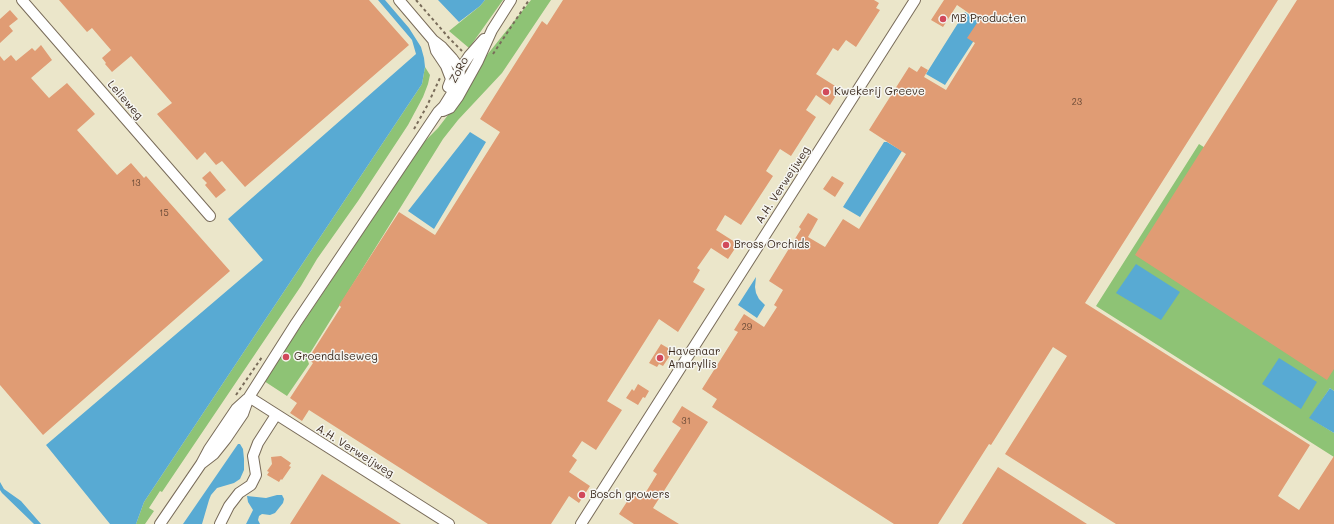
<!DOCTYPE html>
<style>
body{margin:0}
canvas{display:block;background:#ebe6ca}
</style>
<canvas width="1334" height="524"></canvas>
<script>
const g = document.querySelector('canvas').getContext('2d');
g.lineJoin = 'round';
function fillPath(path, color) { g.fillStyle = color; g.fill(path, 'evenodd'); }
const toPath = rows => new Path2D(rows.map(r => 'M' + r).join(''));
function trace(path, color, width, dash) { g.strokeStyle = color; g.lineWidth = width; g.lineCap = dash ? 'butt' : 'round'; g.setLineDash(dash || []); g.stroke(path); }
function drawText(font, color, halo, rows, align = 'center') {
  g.font = font + ' Mali,sans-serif'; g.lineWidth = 3; g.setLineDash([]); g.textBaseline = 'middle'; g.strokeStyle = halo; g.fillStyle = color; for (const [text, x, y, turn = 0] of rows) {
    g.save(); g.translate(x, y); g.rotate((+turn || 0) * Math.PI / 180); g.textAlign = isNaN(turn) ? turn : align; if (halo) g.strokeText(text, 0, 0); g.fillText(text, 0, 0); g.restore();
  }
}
fillPath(toPath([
 [485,0,503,0,469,48,449,31,480,6],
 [531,0,551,0,502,73,458,120,443,139,307,358,309,364,287,396,264,381,424,142,438,128,458,102,479,65],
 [425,67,430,75,428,84,423,97,408,125,358,201,317,259,301,286,162,492,160,491,149,508,154,511,145,524,136,524,144,502,422,84],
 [1199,144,1334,230,1334,391,1330,388,1310,418,1334,433,1334,457,1096,306]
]), '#8ec375');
fillPath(toPath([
 [378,0,385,0,409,28,421,47,424,58,425,67,422,84,144,502,136,524,110,524,46,445,263,260,228,219,416,54,412,40],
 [438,0,485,0,480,6,459,22],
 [965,12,984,25,945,85,926,74],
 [470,132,486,142,434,229,408,211],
 [884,142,887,142,902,151,860,217,843,207],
 [1136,264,1180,292,1161,320,1116,293],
 [756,277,755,287,756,293,759,299,765,305,757,318,738,305],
 [1279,358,1317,382,1301,409,1262,384],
 [1330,388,1334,391,1334,433,1309,418],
 [238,444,240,444,243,449,244,459,244,470,240,479,234,483,217,488,211,495,209,500,202,524,183,524],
 [0,482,4,489,21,501,41,524,34,524,2,493,0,490],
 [277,495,282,495,284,499,283,503,275,513,270,515,262,514,259,516,258,520,260,524,246,524,253,510,248,502,247,496,266,498]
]), '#58aad3');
fillPath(toPath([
 [59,0,369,0,409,45,245,187,222,161,216,165,205,152,197,160,157,114,172,103,131,56,112,72,105,64,106,63,102,58,111,50,92,28,87,32],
 [563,0,874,0,879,3,876,8,880,10,856,47,846,40,838,51,833,48,828,56,816,74,840,89,830,105,816,95,806,110,816,117,791,156,780,149,766,171,773,176,741,225,725,215,716,230,738,244,728,259,711,248,697,268,700,270,693,282,705,289,678,332,659,319,607,401,622,410,596,450,582,441,572,456,577,460,569,472,590,486,579,503,569,496,551,524,488,524,309,410,302,421,290,413,297,403,290,398,313,363,308,359,341,307,339,305,399,212,435,235,500,132,480,119,542,21,547,25],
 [944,0,1278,0,1085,303,1310,445,1278,496,1299,510,1334,456,1334,524,1116,524,1005,454,1067,356,1053,347,991,445,989,444,938,524,894,524,712,407,717,399,702,389,738,332,734,330,744,314,764,327,777,307,774,305,783,290,769,281,801,229,799,227,808,213,818,219,808,237,825,247,843,219,859,229,906,154,869,130,909,67,917,72,921,66,928,70,924,77,946,90,975,43,967,38,979,20,957,5,943,27,931,20],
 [1297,0,1334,0,1334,369,1327,380,1135,255],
 [10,10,18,19,9,26,13,31,0,43,0,19],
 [41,45,52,60,31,78,49,98,67,83,95,114,77,130,117,175,131,163,144,178,146,176,230,271,43,435,0,385,0,56,4,61,11,55,16,61,32,48,35,51],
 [210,171,226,190,216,198,205,185,207,183,202,178],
 [832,176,844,183,835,197,823,189],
 [661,344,673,351,663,366,659,364,657,367,649,363],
 [638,384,649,391,645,398,643,397,638,405,626,398,632,389,634,391],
 [682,406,708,422,653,508,679,524,634,524,619,514,632,494,641,500,657,474,653,471,681,428,672,422],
 [281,456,291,463,289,466,291,467,282,480,281,479,279,482,267,475,269,472,267,471,272,464,271,457],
 [998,467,1087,524,962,524],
 [322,474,401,524,290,524]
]), '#e09c74');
const minor = toPath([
 [22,0,210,216],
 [433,40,436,51,446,66,451,79,448,87],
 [457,74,469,56,484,39],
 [443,111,450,108,458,97,478,61,492,30,511,0],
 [249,397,449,524],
 [201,464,214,454,226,439,243,414,249,397,296,323,438,112,444,106,459,82,460,69,452,58,442,47,433,40,399,0],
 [160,524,201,464,209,449,236,409,247,399],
 [220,524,229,506,239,493,251,485,256,475,253,456,258,443,276,415],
 [581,524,915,0]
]);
trace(minor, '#796c5a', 12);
trace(toPath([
 [416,0,449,38,462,51],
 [493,54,529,0],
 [414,129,427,106,440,78],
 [236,395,262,357]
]), '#796c5a', 2, [3, 3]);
trace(minor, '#fff', 10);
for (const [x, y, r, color] of [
 [943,19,4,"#d1495b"],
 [826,92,4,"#d1495b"],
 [726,245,4,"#d1495b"],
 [286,357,4,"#d1495b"],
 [660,358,4,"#d1495b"],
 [582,495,4,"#d1495b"]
]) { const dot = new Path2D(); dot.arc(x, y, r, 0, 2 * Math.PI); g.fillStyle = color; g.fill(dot); trace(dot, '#f6f6f2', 1.5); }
drawText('9px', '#644634', null, [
 ["23",1077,102],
 ["13",136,183],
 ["15",164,213],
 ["29",747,327],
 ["31",686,421]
]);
drawText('11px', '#3b2a1e', '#f6f6f2', [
 ["MB Producten",951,19],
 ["Kwekerij Greeve",834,92],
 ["Bross Orchids",734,245],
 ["Havenaar",668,352],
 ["Amaryllis",668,365],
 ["Groendalseweg",294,357],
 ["Bosch growers",590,495]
], 'left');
drawText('11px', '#3b2a1e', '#f6f6f2', [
 ["ZoRo",459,70,-62],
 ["Lelieweg",125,100,49],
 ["A.H. Verweijweg",783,185,-57],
 ["A.H. Verweijweg",355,451,32]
]);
</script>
